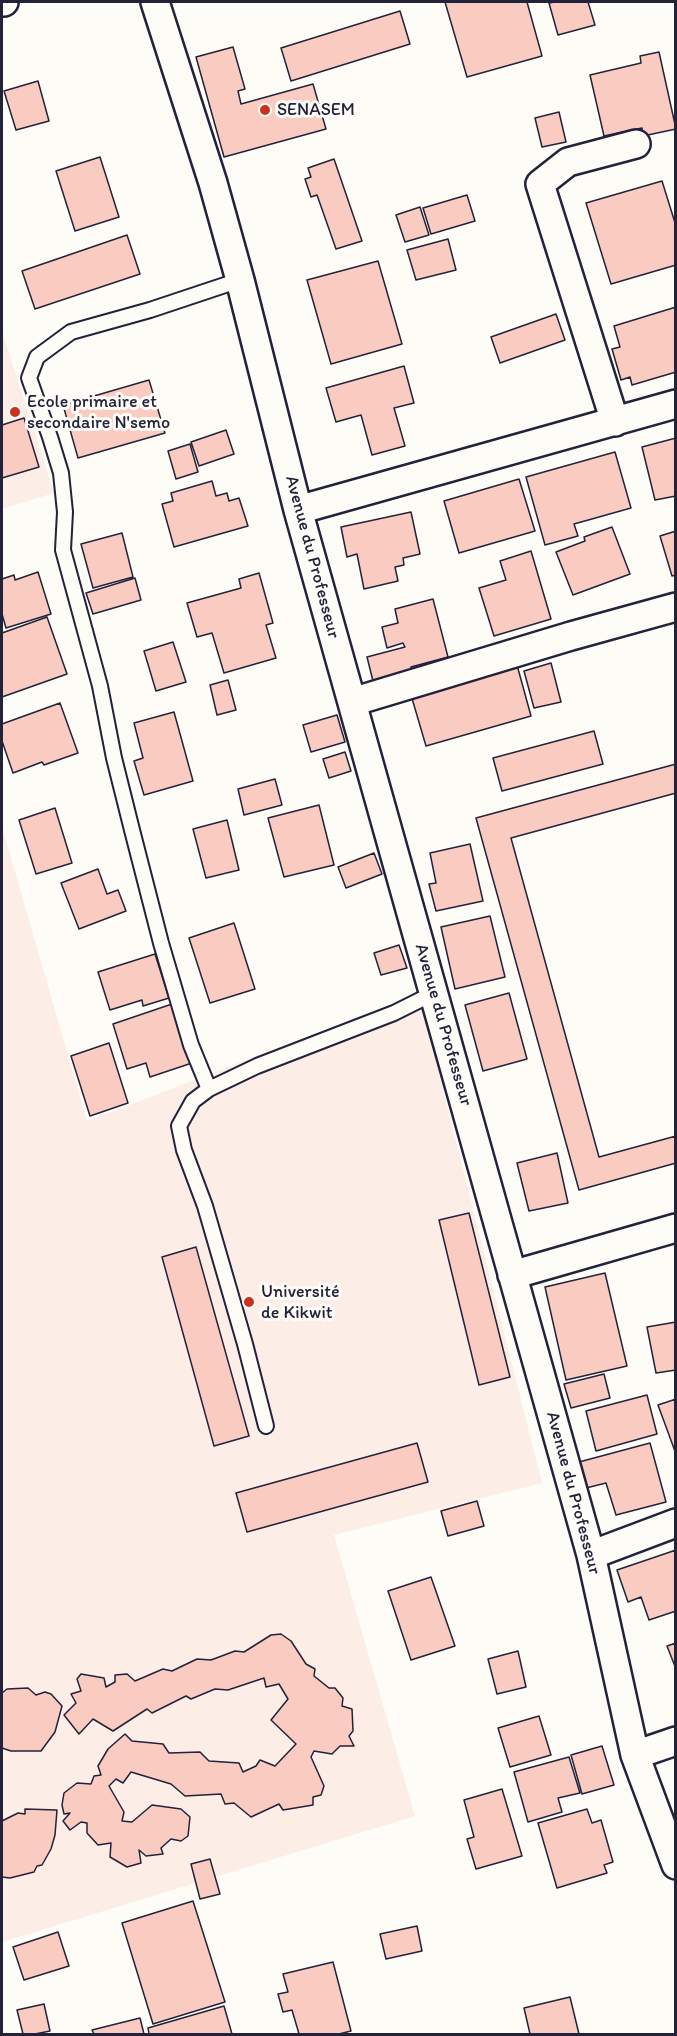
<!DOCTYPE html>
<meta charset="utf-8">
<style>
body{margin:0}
#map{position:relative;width:677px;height:2036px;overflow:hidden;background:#fdfcf7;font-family:Itim,sans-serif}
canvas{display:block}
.frame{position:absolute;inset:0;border:3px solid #22223b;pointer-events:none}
</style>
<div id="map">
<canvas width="677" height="2036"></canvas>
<div class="frame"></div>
</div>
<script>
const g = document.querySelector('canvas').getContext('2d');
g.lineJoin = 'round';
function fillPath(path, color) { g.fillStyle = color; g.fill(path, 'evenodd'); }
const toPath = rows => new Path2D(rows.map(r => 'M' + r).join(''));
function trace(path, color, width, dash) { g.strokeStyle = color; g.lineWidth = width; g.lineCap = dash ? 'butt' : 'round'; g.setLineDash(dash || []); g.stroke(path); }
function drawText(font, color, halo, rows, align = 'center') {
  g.font = font + ' Itim,sans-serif'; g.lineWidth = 6; g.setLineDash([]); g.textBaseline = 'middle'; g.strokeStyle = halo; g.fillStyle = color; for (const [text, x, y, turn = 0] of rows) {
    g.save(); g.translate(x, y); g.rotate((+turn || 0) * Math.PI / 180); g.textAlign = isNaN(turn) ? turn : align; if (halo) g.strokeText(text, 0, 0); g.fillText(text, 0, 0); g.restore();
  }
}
fillPath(toPath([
 [2,331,54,493,2,509],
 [2,827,87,1121,419,994,542,1483,334,1535,415,1816,2,1942]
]), '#fcede7');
const building = toPath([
 [445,2,527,2,542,56,467,77,445,2],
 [555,2,588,2,595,25,558,35,549,3,555,2],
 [400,11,410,44,291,81,281,48,400,11],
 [233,47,245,89,238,91,241,104,313,84,326,129,224,157,196,57,233,47],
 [659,52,676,129,643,136,642,128,604,136,590,75,641,63,640,56,659,52],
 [38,81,49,121,16,130,4,91,38,81],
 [559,112,566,142,542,147,535,118,559,112],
 [100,157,119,217,75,231,56,171,100,157],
 [334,159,362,241,336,249,317,195,311,197,305,179,311,177,308,168,334,159],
 [662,181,676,226,676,265,611,284,586,203,662,181],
 [467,195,475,221,431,234,423,208,467,195],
 [420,207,429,235,405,242,396,215,420,207],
 [127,235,140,274,35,309,22,271,127,235],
 [448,239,456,270,416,280,407,250,448,239],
 [378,261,402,344,331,364,307,280,378,261],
 [676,307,676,372,632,385,630,377,621,380,612,349,620,347,614,326,676,307],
 [556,314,565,340,500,363,491,337,556,314],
 [404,366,414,403,394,408,405,446,372,455,361,415,336,422,326,388,404,366],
 [149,380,165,433,78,458,63,405,149,380],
 [24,418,39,467,2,478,2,425,24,418],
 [226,430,234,454,199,466,191,442,226,430],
 [676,438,676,496,655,500,642,447,676,438],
 [190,444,198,472,176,479,168,451,190,444],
 [615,452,631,508,574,524,578,536,545,545,526,477,615,452],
 [519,479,535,531,459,553,444,501,519,479],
 [212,481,216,496,227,493,229,501,239,498,248,526,174,547,162,504,173,501,171,493,212,481],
 [411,512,420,554,403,558,404,565,395,567,398,581,364,589,357,554,347,557,341,527,411,512],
 [612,527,630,574,573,595,556,552,585,541,584,537,612,527],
 [676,531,676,575,672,576,660,536,676,531],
 [122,533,133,577,93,588,81,544,122,533],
 [531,551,551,619,494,636,479,588,506,580,500,561,531,551],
 [38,572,51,614,6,628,2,614,2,579,14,575,15,580,38,572],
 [259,573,273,623,266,625,276,658,224,673,212,633,197,637,187,603,241,588,239,579,259,573],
 [135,578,141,600,93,614,86,593,135,578],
 [433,599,448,657,411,667,413,675,374,685,367,657,405,647,403,643,387,648,382,627,398,623,395,609,433,599],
 [47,617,67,674,2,697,2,633,47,617],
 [173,642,186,682,156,691,144,651,173,642],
 [551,663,561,702,534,708,524,671,551,663],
 [517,665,531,716,426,746,411,695,517,665],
 [228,680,236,710,217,715,210,685,228,680],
 [60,703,78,753,44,765,42,762,13,773,2,741,2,724,60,703],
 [174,712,193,781,144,795,134,761,143,758,134,723,174,712],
 [337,715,345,742,311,752,303,725,337,715],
 [594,731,603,764,502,791,493,758,594,731],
 [345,752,351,771,329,778,323,759,345,752],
 [676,764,676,793,511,838,599,1157,676,1136,676,1163,579,1190,476,818,676,764],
 [275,779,282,805,244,815,238,789,275,779],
 [319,805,334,865,284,877,268,818,319,805],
 [55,808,72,863,36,874,19,820,55,808],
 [227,820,239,870,206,878,193,829,227,820],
 [470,844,483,901,436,911,429,884,436,883,430,853,470,844],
 [374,853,382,874,346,888,338,867,374,853],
 [98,869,107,894,118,890,126,911,79,929,61,883,98,869],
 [490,916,505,977,455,989,441,927,490,916],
 [234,923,255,989,210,1003,189,938,234,923],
 [399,945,407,968,381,975,374,953,399,945],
 [155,954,169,998,143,1006,142,1000,110,1010,98,972,155,954],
 [509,993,527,1059,483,1071,465,1005,509,993],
 [172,1004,192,1063,150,1077,146,1063,127,1069,113,1024,172,1004],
 [109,1043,128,1103,90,1116,71,1056,109,1043],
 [557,1153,568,1203,529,1211,517,1163,557,1153],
 [469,1213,510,1377,479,1385,439,1220,469,1213],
 [196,1247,249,1436,214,1446,162,1257,196,1247],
 [605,1273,627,1366,566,1380,545,1287,605,1273],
 [676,1322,676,1370,656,1373,647,1327,676,1322],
 [604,1374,610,1398,571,1408,564,1384,604,1374],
 [647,1395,657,1434,596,1451,586,1411,647,1395],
 [676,1399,676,1454,658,1405,676,1399],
 [417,1443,428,1482,247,1532,236,1493,417,1443],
 [650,1443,666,1502,616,1515,606,1483,586,1488,579,1462,650,1443],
 [477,1501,484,1526,448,1536,441,1511,477,1501],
 [676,1550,676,1611,649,1620,641,1597,628,1602,617,1570,676,1550],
 [431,1577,455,1646,411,1660,388,1591,431,1577],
 [281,1634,291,1641,306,1664,315,1669,314,1676,329,1688,335,1688,343,1698,342,1706,352,1709,353,1731,349,1736,354,1746,340,1746,332,1754,314,1751,311,1757,324,1786,321,1795,313,1797,313,1805,283,1810,279,1804,251,1817,234,1803,225,1804,221,1794,185,1796,171,1784,131,1772,123,1783,116,1779,109,1786,124,1812,122,1821,132,1822,152,1805,181,1809,190,1817,188,1836,181,1841,171,1839,161,1848,163,1854,146,1856,139,1850,141,1863,127,1867,110,1857,111,1843,98,1845,87,1833,87,1823,81,1822,70,1830,63,1821,70,1813,64,1814,62,1805,64,1793,77,1783,91,1784,94,1776,101,1775,98,1766,108,1749,125,1734,132,1741,163,1744,169,1753,200,1752,209,1761,239,1763,243,1772,256,1766,260,1760,275,1766,296,1744,271,1720,288,1699,279,1684,266,1687,264,1678,228,1690,215,1689,191,1699,186,1696,152,1713,147,1709,113,1731,93,1719,79,1734,64,1715,76,1703,71,1694,81,1691,77,1679,81,1674,104,1678,106,1687,115,1682,115,1675,127,1674,135,1681,163,1669,172,1671,197,1659,211,1660,235,1651,244,1652,271,1635,281,1634],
 [676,1643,676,1669,667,1646,676,1643],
 [518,1651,526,1687,497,1694,488,1659,518,1651],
 [28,1688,36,1695,45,1692,51,1694,62,1706,55,1732,41,1751,11,1751,2,1748,2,1693,7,1689,28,1688],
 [539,1716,551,1755,510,1767,498,1728,539,1716],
 [602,1746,614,1785,582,1794,571,1755,602,1746],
 [569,1757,580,1793,558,1798,562,1812,528,1822,514,1772,569,1757],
 [502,1789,522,1856,476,1869,467,1839,474,1837,464,1800,502,1789],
 [25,1809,57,1810,55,1835,51,1849,42,1865,37,1866,34,1872,10,1878,2,1877,2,1821,18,1813,25,1814,25,1809],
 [587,1809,592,1823,601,1820,613,1862,604,1865,607,1873,557,1888,538,1823,587,1809],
 [210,1859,220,1894,200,1899,191,1864,210,1859],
 [193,1901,225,2002,153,2024,122,1923,193,1901],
 [417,1926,422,1951,386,1959,380,1934,417,1926],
 [58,1932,69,1966,24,1980,13,1947,58,1932],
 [333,1962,351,2031,339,2034,299,2034,292,2010,283,2012,278,1994,288,1992,283,1974,333,1962],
 [570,1997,579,2034,530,2034,524,2008,570,1997],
 [44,2004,50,2031,35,2034,23,2034,17,2010,44,2004],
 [224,2006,232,2034,149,2034,148,2028,224,2006],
 [140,2018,144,2034,94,2034,92,2030,140,2018]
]);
fillPath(building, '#facbc1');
trace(building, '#22223b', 1.5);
const service = toPath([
 [209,1089,191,1045,161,943,132,830,114,758,100,686,63,550,65,512,61,473,50,437,29,378,37,357,71,332,150,310,240,280],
 [266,1426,245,1344,205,1206,184,1150,179,1126,193,1101,209,1089,257,1066,394,1013,434,993]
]);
const minor = toPath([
 [2,2,4,2],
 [155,2,213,183,240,280,298,510,591,1555,635,1755,676,1865],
 [615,422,540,184,568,162,636,144],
 [298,510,676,404],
 [352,702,571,636,676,607],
 [512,1275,676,1228],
 [591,1555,676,1523],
 [635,1755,676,1741]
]);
trace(service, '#22223b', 18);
trace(minor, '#22223b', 32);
trace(service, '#fdfcf7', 14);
trace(minor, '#fdfcf7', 27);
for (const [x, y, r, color] of [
 [265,110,6,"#c8321e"],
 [15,412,6,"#c8321e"],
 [249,1302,6,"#c8321e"]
]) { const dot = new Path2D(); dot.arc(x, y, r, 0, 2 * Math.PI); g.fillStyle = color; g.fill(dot); trace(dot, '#fdfcf7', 2); }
drawText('18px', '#22223b', '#fdfcf7', [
 ["SENASEM",277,110],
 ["Ecole primaire et",27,402],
 ["secondaire N'semo",27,423],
 ["Université",261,1292],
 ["de Kikwit",261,1313]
], 'left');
drawText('18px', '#22223b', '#fdfcf7', [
 ["Avenue du Professeur",312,557,75],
 ["Avenue du Professeur",443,1025,74],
 ["Avenue du Professeur",573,1493,75]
]);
</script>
